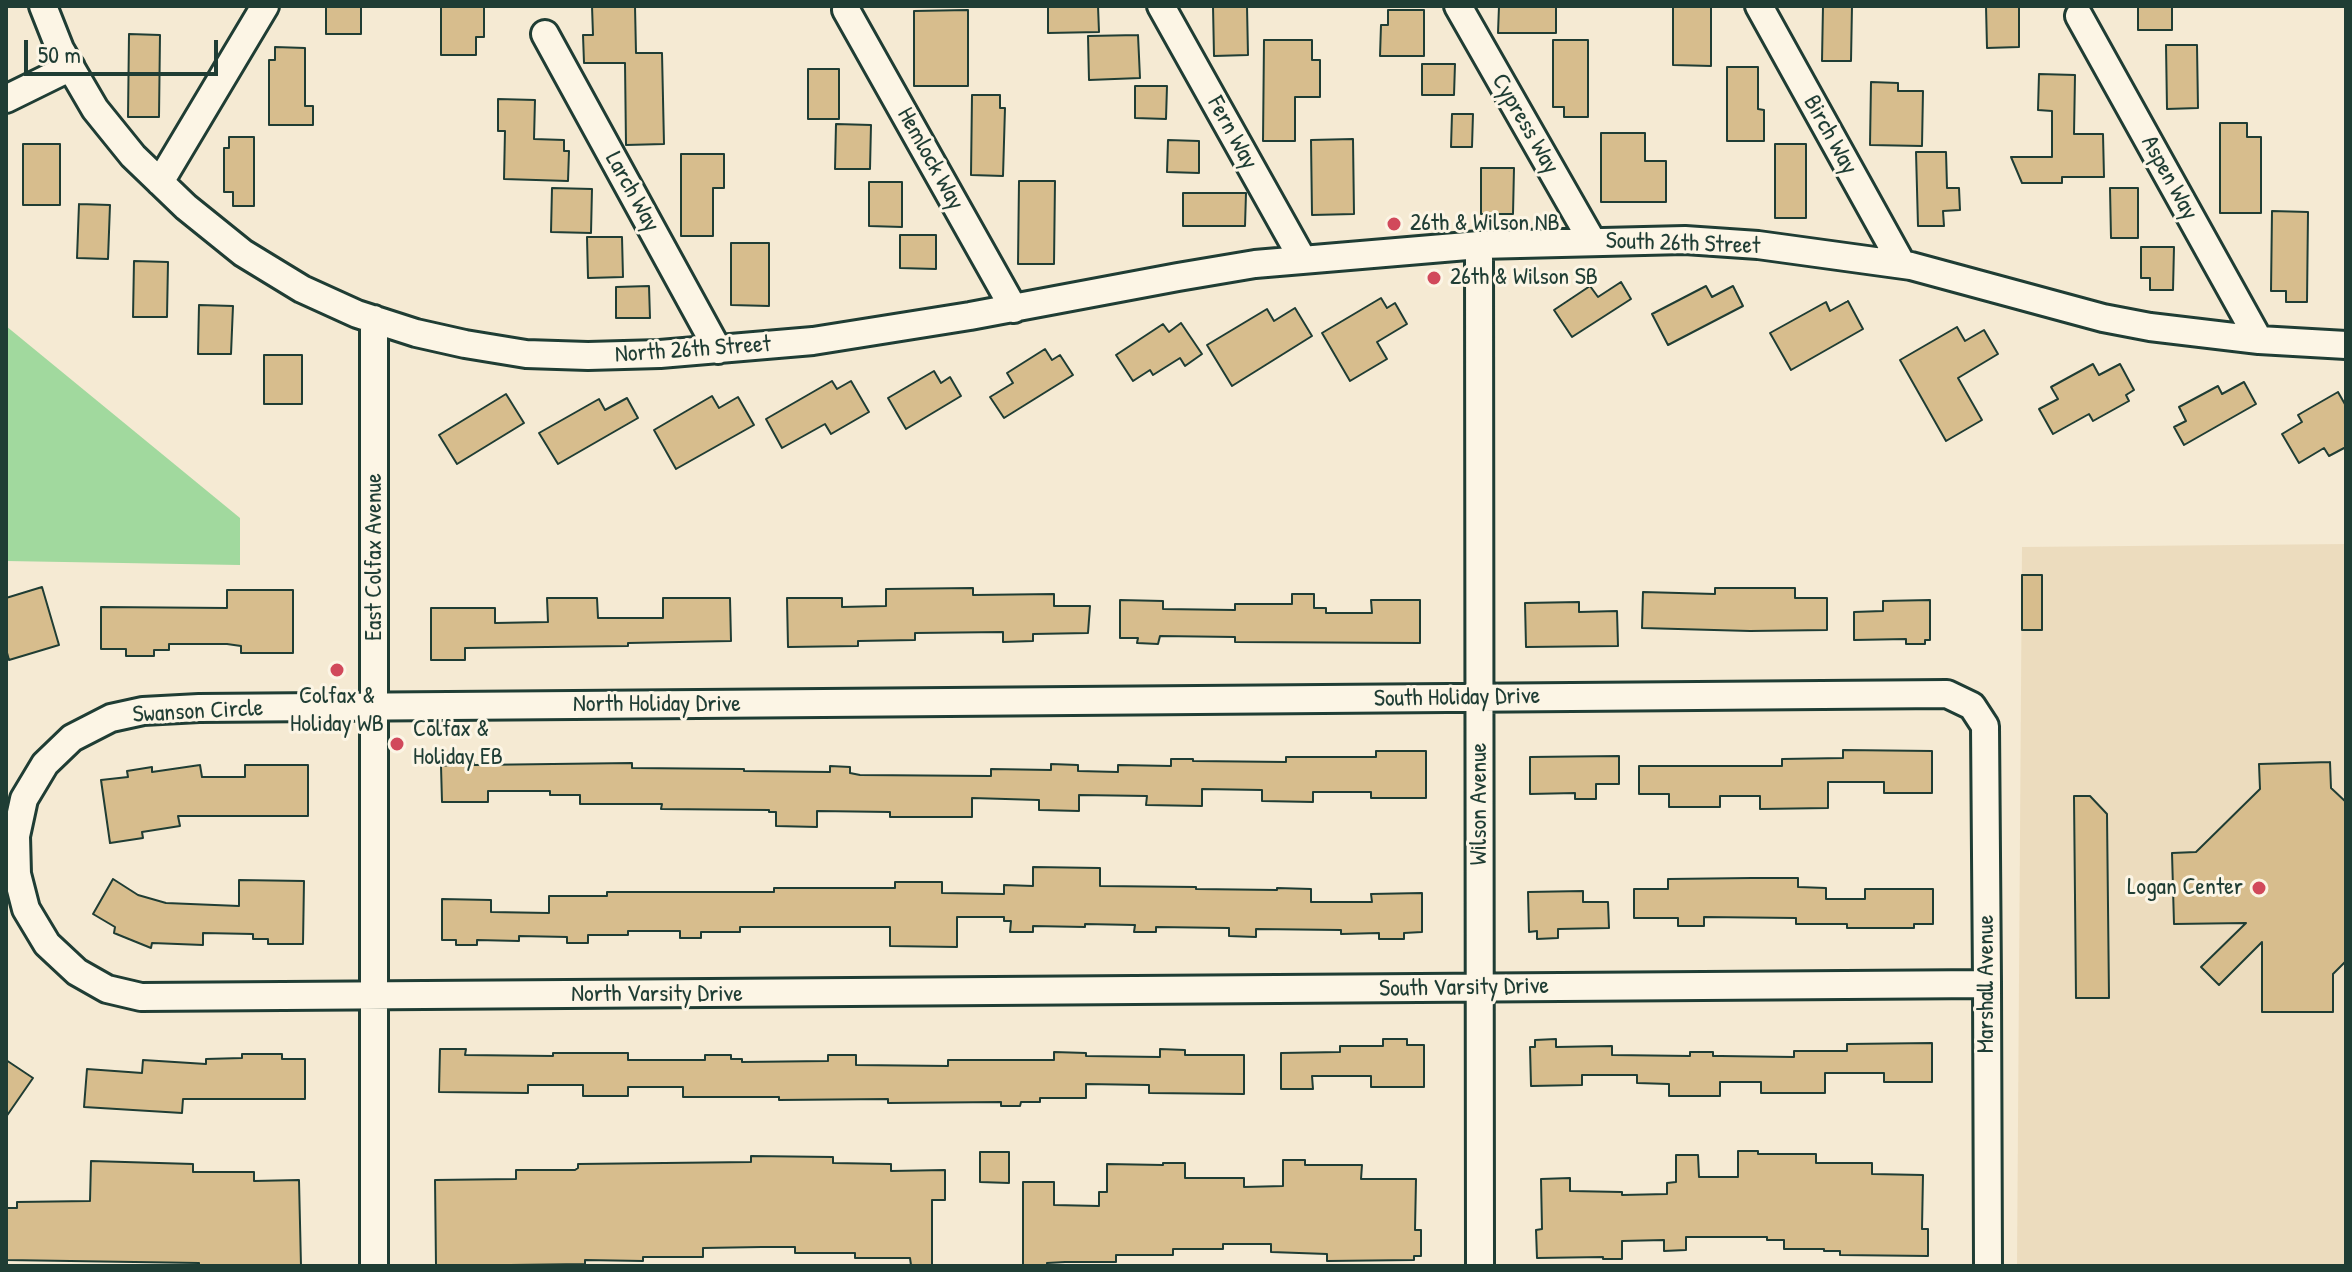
<!DOCTYPE html>
<style>
body{margin:0}
#map{position:relative;width:2352px;height:1272px;overflow:hidden;background:#f5ead3;font-family:"Patrick Hand",sans-serif}
canvas{display:block}
.frame{position:absolute;inset:0;border:8px solid #1f3d34;pointer-events:none}
.scale{position:absolute;left:24px;top:40px;width:194px;height:36px;box-sizing:border-box;border:4px solid #1f3d34;border-top:0;padding-left:10px;font-size:24px;line-height:28px;white-space:nowrap;color:#1f3d34;-webkit-text-stroke:6px #fcf5e5;paint-order:stroke}
</style>
<div id="map">
<canvas width="2352" height="1272"></canvas>
<div class="frame"></div>
<div class="scale">50 m</div>
</div>
<script>
const g = document.querySelector('canvas').getContext('2d');
g.lineJoin = 'round';
function fillPath(path, color) { g.fillStyle = color; g.fill(path, 'evenodd'); }
const toPath = rows => new Path2D(rows.map(r => 'M' + r).join(''));
function trace(path, color, width, dash) { g.strokeStyle = color; g.lineWidth = width; g.lineCap = dash ? 'butt' : 'round'; g.setLineDash(dash || []); g.stroke(path); }
function drawText(font, color, halo, rows, align = 'center') {
  g.font = font + ' "Patrick Hand",sans-serif'; g.lineWidth = 6; g.setLineDash([]); g.textBaseline = 'middle'; g.strokeStyle = halo; g.fillStyle = color; for (const [text, x, y, turn = 0] of rows) {
    g.save(); g.translate(x, y); g.rotate((+turn || 0) * Math.PI / 180); g.textAlign = isNaN(turn) ? turn : align; if (halo) g.strokeText(text, 0, 0); g.fillText(text, 0, 0); g.restore();
  }
}
fillPath(toPath([
 [2346,544,2346,1266,2017,1266,2022,547]
]), '#ecdcbe');
fillPath(toPath([
 [6,326,240,518,240,565,6,561]
]), '#a1d99e');
const building = toPath([
 [326,6,361,6,361,34,326,34,326,6],
 [441,6,484,6,484,37,476,37,476,55,441,55,441,6],
 [592,6,635,6,636,53,662,53,664,144,626,145,625,63,584,63,583,35,593,35,592,6],
 [1048,6,1098,6,1099,32,1048,33,1048,6],
 [1213,6,1247,6,1248,55,1214,56,1213,6],
 [1499,6,1556,6,1556,33,1498,33,1499,6],
 [1673,6,1711,6,1711,66,1673,65,1673,6],
 [1823,6,1852,6,1851,61,1822,61,1823,6],
 [1986,6,2019,6,2019,47,1987,48,1986,6],
 [2138,6,2172,6,2172,30,2138,30,2138,6],
 [968,10,968,86,914,86,914,11,968,10],
 [1388,10,1424,10,1424,56,1380,56,1381,25,1388,25,1388,10],
 [129,34,160,35,159,117,128,117,129,34],
 [1138,35,1140,78,1089,80,1088,36,1138,35],
 [1264,40,1312,40,1312,60,1320,60,1320,97,1295,97,1295,141,1263,141,1264,40],
 [1553,40,1588,40,1588,117,1564,117,1564,107,1553,107,1553,40],
 [2166,45,2197,45,2198,108,2167,109,2166,45],
 [275,47,305,48,305,106,313,106,313,125,269,125,269,60,275,60,275,47],
 [1422,64,1455,64,1454,95,1422,95,1422,64],
 [1727,67,1758,67,1758,109,1764,110,1764,141,1727,141,1727,67],
 [808,69,839,69,839,119,808,119,808,69],
 [2039,74,2075,75,2074,134,2103,134,2104,177,2062,177,2062,183,2022,183,2011,157,2052,157,2052,111,2038,110,2039,74],
 [1871,82,1898,83,1898,91,1923,91,1922,146,1870,145,1871,82],
 [1135,86,1167,86,1166,119,1135,118,1135,86],
 [972,95,1000,95,1000,108,1005,108,1003,176,971,175,972,95],
 [498,99,535,100,534,139,564,140,564,151,569,151,568,181,504,179,505,131,498,131,498,99],
 [1452,114,1473,114,1472,147,1451,147,1452,114],
 [2220,123,2247,123,2247,137,2261,137,2261,213,2220,213,2220,123],
 [836,124,871,125,870,169,835,169,836,124],
 [1601,133,1645,133,1645,161,1666,161,1666,202,1601,202,1601,133],
 [229,137,254,137,254,206,233,206,233,192,224,192,224,148,229,148,229,137],
 [1353,139,1354,214,1312,215,1311,140,1353,139],
 [1168,140,1199,141,1199,173,1167,172,1168,140],
 [23,144,60,144,60,205,23,205,23,144],
 [1775,144,1806,144,1806,218,1775,218,1775,144],
 [1916,152,1946,152,1947,188,1959,188,1960,210,1943,211,1944,226,1918,226,1916,152],
 [681,154,724,154,724,188,713,188,713,236,681,236,681,154],
 [1481,168,1514,168,1513,214,1481,214,1481,168],
 [1019,181,1055,181,1054,264,1018,264,1019,181],
 [869,182,902,182,902,227,869,226,869,182],
 [552,188,592,189,591,233,551,232,552,188],
 [2110,188,2138,188,2138,238,2111,238,2110,188],
 [1183,193,1246,193,1245,226,1183,226,1183,193],
 [79,204,110,205,108,259,77,258,79,204],
 [2272,211,2308,212,2307,302,2286,302,2286,291,2271,291,2272,211],
 [900,235,936,235,936,269,900,268,900,235],
 [587,237,622,237,623,277,588,278,587,237],
 [731,243,769,243,769,306,731,305,731,243],
 [2141,247,2174,247,2173,290,2150,290,2150,278,2141,278,2141,247],
 [134,261,168,262,167,317,133,317,134,261],
 [1621,282,1631,299,1572,337,1554,310,1590,286,1598,297,1621,282],
 [649,286,650,318,616,318,616,287,649,286],
 [1706,286,1712,297,1733,286,1743,306,1668,345,1652,314,1706,286],
 [1381,298,1387,308,1395,303,1407,324,1377,342,1387,359,1350,381,1322,333,1381,298],
 [1848,301,1863,329,1791,370,1770,333,1826,302,1830,311,1848,301],
 [199,305,233,306,231,354,198,354,199,305],
 [1295,308,1312,336,1232,386,1207,345,1267,309,1274,321,1295,308],
 [1181,323,1202,354,1185,366,1180,358,1153,375,1150,370,1133,381,1116,355,1163,324,1169,332,1181,323],
 [1957,327,1965,341,1984,330,1998,354,1958,378,1982,420,1946,441,1900,360,1957,327],
 [1045,349,1052,360,1060,355,1073,375,1004,418,990,397,1013,383,1007,373,1045,349],
 [264,355,302,355,302,404,264,404,264,355],
 [2093,364,2099,375,2120,364,2134,390,2126,395,2129,401,2093,421,2089,414,2053,434,2039,409,2058,399,2051,387,2093,364],
 [934,371,941,383,950,377,961,396,906,429,888,398,934,371],
 [832,381,837,389,851,381,869,412,831,434,825,424,782,448,766,419,832,381],
 [2244,382,2256,404,2184,445,2174,427,2186,421,2179,407,2218,386,2222,394,2244,382],
 [2338,392,2346,406,2346,447,2329,456,2324,448,2299,463,2282,434,2302,422,2298,415,2338,392],
 [506,394,524,423,457,464,439,435,506,394],
 [712,396,719,408,738,397,754,425,676,469,654,430,712,396],
 [627,398,638,418,558,464,539,433,599,399,605,410,627,398],
 [2022,575,2042,575,2042,630,2022,630,2022,575],
 [42,587,59,645,9,660,6,649,6,598,42,587],
 [973,588,973,595,1054,594,1054,606,1090,606,1088,633,1033,634,1033,641,1003,642,1003,632,915,633,915,640,858,641,858,646,788,647,787,598,842,598,842,607,886,606,886,589,973,588],
 [1715,588,1795,588,1795,598,1827,598,1827,630,1750,631,1642,628,1643,592,1715,594,1715,588],
 [227,590,293,590,293,653,241,653,241,646,227,644,169,644,169,650,154,650,154,656,126,656,126,649,101,649,101,607,227,608,227,590],
 [1292,594,1314,594,1314,608,1326,608,1326,613,1372,613,1371,600,1420,600,1420,643,1235,642,1235,637,1160,636,1158,644,1137,643,1138,638,1120,638,1120,600,1163,601,1163,609,1235,610,1235,604,1292,604,1292,594],
 [547,598,597,598,598,618,663,618,663,598,730,598,731,641,628,643,628,646,465,648,465,660,431,660,431,608,495,608,495,623,548,622,547,598],
 [1930,600,1930,640,1925,640,1925,644,1906,644,1906,639,1854,640,1854,612,1883,611,1883,601,1930,600],
 [1579,602,1579,612,1617,611,1618,646,1526,647,1525,603,1579,602],
 [1843,750,1932,751,1932,793,1884,793,1884,782,1828,782,1828,808,1760,809,1760,796,1720,796,1720,807,1669,807,1669,794,1639,794,1639,766,1782,766,1782,759,1843,758,1843,750],
 [1376,751,1426,751,1426,798,1371,798,1371,792,1313,792,1313,802,1262,801,1262,790,1202,789,1202,806,1146,805,1147,796,1079,795,1079,811,1039,810,1039,800,972,798,972,817,890,817,890,812,817,811,817,827,776,826,776,812,769,812,769,810,661,809,662,804,580,804,580,795,550,795,550,791,488,791,488,802,442,802,441,766,450,765,450,761,474,761,474,765,632,763,632,768,744,769,744,771,830,772,830,766,850,767,850,773,860,775,991,776,991,769,1051,770,1051,764,1078,765,1078,771,1118,772,1118,765,1171,766,1171,759,1193,759,1193,761,1286,762,1286,757,1376,757,1376,751],
 [1619,756,1619,784,1596,784,1596,799,1575,799,1575,793,1530,794,1530,757,1619,756],
 [2330,762,2331,788,2346,802,2346,961,2333,974,2333,1012,2262,1012,2262,942,2219,985,2201,967,2246,923,2174,924,2172,853,2196,852,2260,789,2259,764,2330,762],
 [200,765,202,777,245,777,245,765,308,765,308,816,178,816,180,826,142,832,143,838,110,843,101,780,128,777,127,771,152,767,152,772,200,765],
 [2074,796,2090,796,2107,814,2109,998,2076,998,2074,796],
 [1033,867,1100,868,1100,886,1196,887,1196,889,1277,890,1277,888,1311,889,1311,902,1372,902,1371,894,1422,893,1422,932,1404,933,1404,939,1379,939,1379,933,1341,934,1341,930,1256,929,1256,937,1229,936,1229,928,1156,927,1156,932,1134,932,1135,925,1085,924,1085,927,1033,926,1033,932,1010,932,1011,921,1004,921,1004,917,957,917,957,947,890,946,890,927,740,927,740,932,701,932,701,938,680,938,680,931,628,931,628,935,588,935,588,943,567,943,567,937,519,936,519,941,477,940,477,945,456,945,456,940,442,940,442,899,491,900,491,912,549,913,549,896,607,896,607,892,774,892,774,888,895,888,895,882,942,882,942,893,1004,894,1004,885,1033,886,1033,867],
 [1752,878,1798,878,1798,887,1826,888,1826,899,1865,899,1865,889,1933,889,1933,924,1914,924,1914,928,1847,928,1847,924,1796,924,1796,918,1704,917,1704,926,1678,926,1678,918,1634,918,1634,889,1668,889,1668,879,1752,878],
 [113,879,138,895,166,903,239,906,239,880,304,881,303,944,268,944,268,939,253,939,253,934,203,933,203,945,152,943,151,948,114,933,115,927,93,914,113,879],
 [1583,891,1583,902,1608,902,1609,928,1558,929,1558,938,1537,939,1537,931,1529,932,1528,892,1583,891],
 [1383,1039,1407,1039,1407,1045,1424,1045,1424,1087,1371,1087,1371,1076,1312,1076,1313,1089,1281,1089,1281,1053,1340,1052,1340,1046,1383,1046,1383,1039],
 [1556,1039,1556,1047,1612,1046,1612,1055,1690,1056,1690,1052,1713,1052,1713,1056,1721,1056,1794,1057,1794,1051,1847,1051,1847,1044,1932,1043,1932,1082,1884,1082,1884,1073,1825,1073,1825,1093,1761,1093,1761,1082,1720,1082,1720,1096,1669,1096,1669,1084,1637,1083,1637,1075,1582,1075,1582,1085,1531,1086,1530,1047,1535,1047,1535,1040,1556,1039],
 [440,1049,466,1049,465,1055,553,1056,553,1053,628,1053,628,1060,705,1060,705,1055,731,1055,731,1059,742,1059,742,1062,828,1061,828,1055,856,1055,856,1065,948,1066,948,1060,1054,1060,1054,1052,1086,1053,1086,1056,1160,1057,1160,1049,1185,1050,1185,1055,1244,1055,1244,1094,1149,1093,1149,1085,1086,1084,1086,1098,1040,1098,1040,1102,1021,1102,1020,1106,1001,1106,1001,1102,888,1103,888,1099,779,1100,779,1097,683,1097,683,1087,628,1087,628,1096,583,1096,583,1085,528,1085,528,1093,439,1092,440,1049],
 [242,1054,282,1054,282,1059,305,1059,305,1099,183,1099,182,1113,84,1107,87,1069,142,1073,143,1060,206,1064,206,1059,242,1058,242,1054],
 [6,1060,33,1078,6,1117,6,1060],
 [1738,1151,1758,1151,1758,1154,1816,1154,1816,1163,1872,1163,1872,1174,1923,1175,1922,1229,1928,1229,1928,1256,1840,1255,1840,1251,1824,1251,1824,1249,1784,1249,1784,1240,1767,1240,1767,1237,1686,1237,1686,1250,1664,1251,1664,1240,1622,1241,1622,1259,1603,1259,1603,1257,1537,1258,1536,1230,1542,1229,1541,1179,1570,1178,1570,1191,1622,1192,1622,1195,1667,1194,1667,1183,1676,1182,1676,1155,1698,1155,1699,1177,1738,1177,1738,1151],
 [980,1152,1009,1152,1009,1183,980,1182,980,1152],
 [751,1156,833,1157,833,1163,891,1164,891,1171,945,1170,945,1200,932,1200,932,1265,911,1265,910,1258,855,1258,855,1253,795,1253,795,1247,762,1247,703,1248,703,1257,643,1257,643,1261,585,1260,585,1264,436,1266,435,1180,516,1179,516,1170,575,1170,578,1168,578,1164,751,1162,751,1156],
 [1283,1160,1305,1160,1305,1165,1362,1165,1361,1179,1416,1179,1415,1230,1421,1230,1421,1256,1414,1256,1414,1260,1327,1261,1327,1254,1271,1252,1271,1244,1223,1244,1223,1249,1173,1249,1173,1255,1116,1255,1116,1262,1065,1262,1047,1263,1047,1266,1023,1266,1023,1182,1054,1182,1054,1205,1099,1206,1099,1192,1107,1192,1107,1164,1163,1165,1163,1163,1185,1163,1185,1178,1244,1178,1244,1187,1283,1186,1283,1160],
 [91,1161,193,1164,193,1172,254,1172,254,1181,299,1180,301,1266,199,1266,199,1263,6,1260,6,1208,17,1208,17,1202,90,1201,91,1161]
]);
fillPath(building, '#d7bd8d');
trace(building, '#1f3d34', 2);
const minor = toPath([
 [43,6,60,49,95,109,133,156,186,207,243,253,302,289,357,314,416,333,465,344,526,354,588,356,660,354,813,341,970,316,1178,277,1255,264,1479,245,1685,240,1758,245,1911,266,2103,318,2150,327,2259,340,2346,345],
 [1161,6,1303,260],
 [1458,6,1592,241],
 [1759,6,1902,264],
 [846,10,1014,309],
 [2079,16,2259,340],
 [545,34,718,350],
 [6,99,71,67],
 [160,182,265,6],
 [1479,245,1480,1266],
 [1987,984,141,997,107,989,77,972,47,944,26,909,17,874,16,836,24,799,45,764,72,738,111,718,143,711,199,708,1947,694,1972,706,1985,726,1987,984,1988,1266],
 [374,1266,374,319]
]);
trace(minor, '#1f3d34', 32);
trace(minor, '#fcf5e5', 26);
for (const [x, y, r, color] of [
 [1394,224,8,"#d1495b"],
 [1434,278,8,"#d1495b"],
 [337,670,8,"#d1495b"],
 [397,744,8,"#d1495b"],
 [2259,888,8,"#d1495b"]
]) { const dot = new Path2D(); dot.arc(x, y, r, 0, 2 * Math.PI); g.fillStyle = color; g.fill(dot); trace(dot, '#fcf5e5', 3); }
drawText('24px', '#1f3d34', '#fcf5e5', [
 ["Cypress Way",1525,124,60],
 ["Fern Way",1232,133,61],
 ["Birch Way",1830,135,61],
 ["Hemlock Way",930,159,61],
 ["Aspen Way",2169,178,61],
 ["Larch Way",632,192,61],
 ["South 26th Street",1683,244,2],
 ["North 26th Street",693,350,-4],
 ["East Colfax Avenue",375,557,-90],
 ["South Holiday Drive",1457,698,-1],
 ["North Holiday Drive",657,705],
 ["Swanson Circle",198,712,-3],
 ["Wilson Avenue",1480,804,-90],
 ["Marshall Avenue",1987,984,-90],
 ["South Varsity Drive",1464,988,-1],
 ["North Varsity Drive",657,995]
]);
drawText('24px', '#1f3d34', '#fcf5e5', [
 ["26th & Wilson NB",1410,224],
 ["26th & Wilson SB",1450,278],
 ["Colfax &",337,697,"center"],
 ["Holiday WB",337,725,"center"],
 ["Colfax &",413,730],
 ["Holiday EB",413,758],
 ["Logan Center",2243,888,"right"]
], 'left');
</script>
